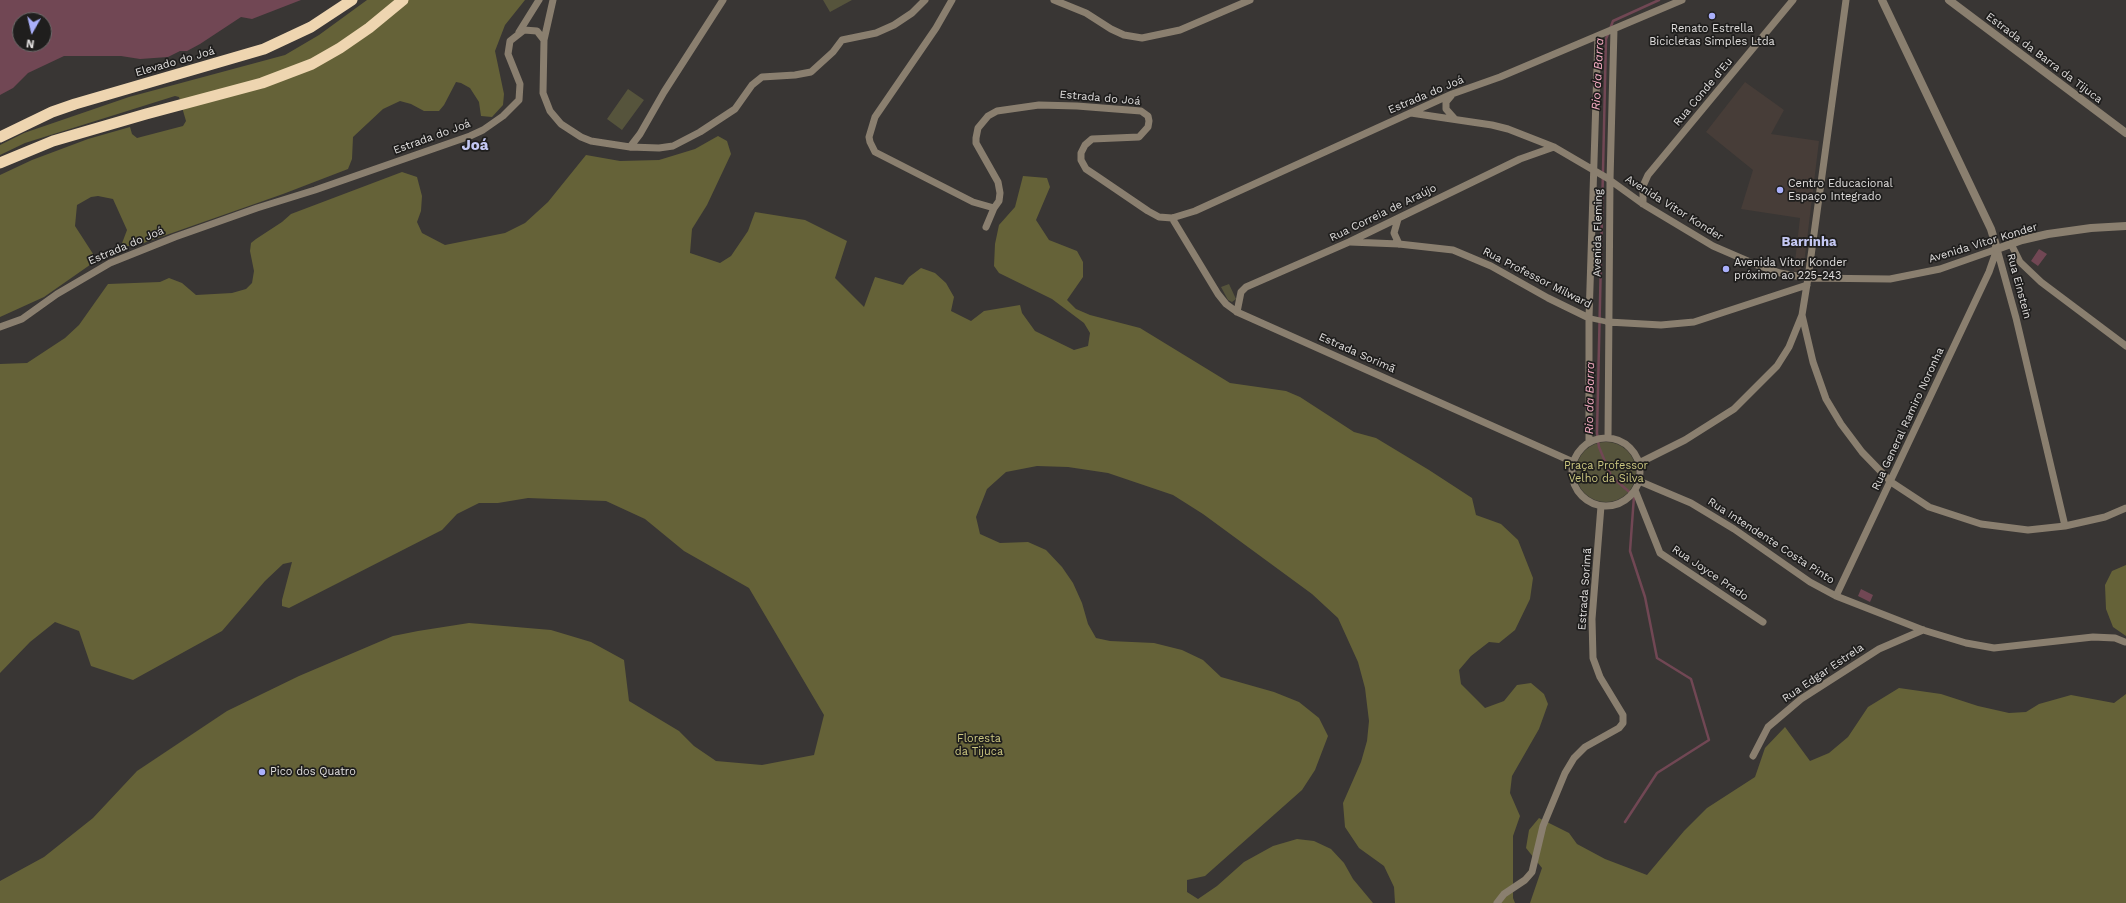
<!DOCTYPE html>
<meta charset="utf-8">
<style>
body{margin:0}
#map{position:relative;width:2126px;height:903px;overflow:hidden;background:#393634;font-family:"Work Sans",sans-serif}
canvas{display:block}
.north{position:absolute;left:12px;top:12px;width:40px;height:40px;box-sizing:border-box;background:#1f1e1d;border:1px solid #6c6b6a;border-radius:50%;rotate:188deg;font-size:11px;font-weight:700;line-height:16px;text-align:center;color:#e0dedd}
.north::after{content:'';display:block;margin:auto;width:14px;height:18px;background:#aab0fb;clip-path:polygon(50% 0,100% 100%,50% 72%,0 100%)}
</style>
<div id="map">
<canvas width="2126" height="903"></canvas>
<div class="north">N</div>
</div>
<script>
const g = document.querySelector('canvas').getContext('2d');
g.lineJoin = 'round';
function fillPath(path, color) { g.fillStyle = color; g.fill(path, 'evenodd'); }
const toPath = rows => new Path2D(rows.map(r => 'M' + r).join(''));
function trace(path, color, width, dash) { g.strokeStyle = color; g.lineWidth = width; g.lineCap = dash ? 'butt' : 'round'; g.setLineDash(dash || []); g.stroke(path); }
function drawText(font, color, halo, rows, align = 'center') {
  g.font = font + ' "Work Sans",sans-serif'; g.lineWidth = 3.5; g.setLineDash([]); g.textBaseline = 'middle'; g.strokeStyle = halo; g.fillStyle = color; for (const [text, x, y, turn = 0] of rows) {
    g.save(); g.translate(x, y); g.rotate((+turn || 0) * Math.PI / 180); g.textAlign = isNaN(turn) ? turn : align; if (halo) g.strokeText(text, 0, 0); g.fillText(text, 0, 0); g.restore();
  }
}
fillPath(toPath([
 [1745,82,1784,110,1771,134,1819,141,1804,264,1799,271,1794,271,1800,218,1741,209,1753,170,1706,132]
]), '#473d38');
fillPath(toPath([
 [823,0,852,0,830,12],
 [628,89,644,100,622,130,607,119],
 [1229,284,1236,299,1232,302,1228,300,1221,287],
 '1576 472a30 30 0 1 1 60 0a30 30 0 1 1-60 0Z'
]), '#56543c');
fillPath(toPath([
 [367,0,525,0,505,25,495,51,504,94,503,105,492,117,481,116,479,102,470,88,461,83,456,82,444,105,439,111,424,111,411,104,400,101,383,109,353,137,352,159,348,169,283,194,135,246,121,246,127,230,113,199,98,196,91,197,77,205,75,226,97,260,44,297,0,317,0,175,32,160,88,139,130,127,132,134,137,138,183,126,186,121,179,97,175,96,25,143,0,155,0,145,24,133,129,97,285,55,319,35],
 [718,136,727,141,731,154,707,205,692,229,690,253,720,263,731,256,748,231,755,212,805,220,847,241,835,278,864,307,875,277,903,285,909,277,921,268,935,273,946,283,954,297,951,311,971,321,984,311,1020,305,1022,313,1035,331,1074,350,1088,346,1090,333,1084,323,1052,299,999,273,994,266,995,244,999,225,1015,207,1023,176,1047,178,1050,187,1036,220,1049,240,1077,251,1083,262,1083,277,1067,300,1076,309,1090,315,1140,328,1230,383,1286,391,1300,397,1354,432,1376,438,1429,470,1472,498,1476,515,1501,524,1518,540,1533,578,1530,599,1515,630,1499,643,1489,642,1471,656,1459,670,1461,684,1485,708,1504,701,1517,685,1531,683,1544,694,1548,704,1539,729,1512,776,1510,793,1520,816,1513,836,1513,898,1515,903,1395,903,1394,887,1384,866,1359,848,1345,827,1343,803,1361,762,1367,741,1369,721,1365,688,1358,662,1338,618,1312,594,1203,514,1173,495,1108,473,1068,467,1037,466,1006,472,987,489,976,517,980,534,1000,543,1028,542,1046,550,1062,567,1073,583,1082,603,1088,624,1096,638,1110,641,1154,643,1182,650,1203,660,1221,677,1274,692,1299,702,1319,718,1328,736,1315,770,1302,790,1205,876,1187,880,1187,892,1198,899,1217,886,1244,862,1273,846,1297,839,1314,841,1331,849,1344,863,1353,879,1373,903,0,903,0,881,44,857,93,818,137,771,227,711,299,676,393,636,418,631,469,623,551,630,591,642,624,660,629,701,679,731,694,746,716,761,762,765,814,755,824,715,749,588,684,551,645,519,606,501,528,498,498,503,479,503,457,514,442,530,289,608,282,606,282,600,292,562,283,564,265,581,222,631,133,680,91,666,79,631,55,622,30,642,0,673,0,364,27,363,65,338,79,325,108,284,160,282,169,278,182,283,196,295,232,293,246,289,252,283,254,271,250,251,251,243,256,239,282,222,291,214,402,172,417,177,422,196,421,211,417,222,422,233,445,245,505,233,525,223,548,202,586,155,620,161,659,160,695,149],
 [2126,565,2126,636,2113,627,2106,609,2105,585,2112,571],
 [1899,688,1941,694,1978,706,2009,713,2026,712,2039,704,2071,695,2114,703,2126,694,2126,903,1530,903,1542,868,1526,848,1529,830,1539,818,1569,833,1577,844,1605,859,1647,875,1684,831,1707,808,1755,777,1765,748,1785,727,1810,761,1829,753,1848,737,1868,707]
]), '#656238');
fillPath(toPath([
 [0,0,301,0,252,19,241,17,200,44,187,51,180,51,168,57,140,59,121,56,64,56,28,73,13,88,0,95],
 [20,20,44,20,44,44,20,44],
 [2039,249,2047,254,2038,266,2031,261],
 [1861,589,1873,595,1870,602,1858,596]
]), '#714754');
trace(toPath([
 [1610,29,1613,21,1659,0],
 [1608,34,1606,39,1597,433,1599,447,1611,476,1634,496,1630,551,1645,597,1657,658,1691,679,1709,740,1657,773,1625,822]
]), '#714754', 2.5);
trace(toPath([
 [1589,318,1608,322]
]), '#8a7f6f', 5.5);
trace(toPath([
 [952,0,936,28,875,117,869,137,870,142,875,152,973,202,994,208,999,201,1000,193,998,182,976,143,976,138,978,128,988,116,997,111,1039,105,1077,106,1141,111,1148,116,1149,121,1148,127,1139,137,1092,139,1085,145,1081,153,1081,160,1086,169,1098,177,1148,211,1159,217,1172,218,1195,211,1452,94,1500,77,1682,0],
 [1054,0,1086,13,1111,29,1124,35,1142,38,1180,30,1250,0],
 [519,32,539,0],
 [544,40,553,0],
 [1451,96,1446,102,1446,109,1454,118],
 [1411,113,1492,125,1508,129,1554,147,1607,178,1643,204,1713,246,1757,265,1780,273,1808,278,1890,279,1940,269,1997,249],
 [630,147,640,134,664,92,723,0],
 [1643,204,1643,186,1648,175,1793,0],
 [1172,218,1218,294,1226,304,1237,312,1573,462],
 [1398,219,1394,233,1399,244],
 [986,227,994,208],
 [1350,242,1399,244,1453,250,1491,266,1548,298,1589,318],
 [2011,244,2020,262,2041,282,2126,346],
 [1997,249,2016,318,2065,526],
 [1237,312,1241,292,1246,287,1349,242,1520,159,1554,147],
 [1802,315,1813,362,1826,399,1841,424,1862,452,1891,482,1929,507,1981,524,2028,530,2065,526,2105,517,2126,508],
 [1608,322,1661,325,1694,322,1807,285],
 [0,327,22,319,57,294,110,263,175,237,257,208,315,190,470,136,483,130,503,116,519,100,520,84,508,54,510,41,524,30,537,31,544,40,543,93,550,111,561,124,581,137,591,141,630,147,659,148,673,146,700,132,735,109,752,85,762,77,795,75,811,72,833,52,842,40,876,33,894,25,912,13,925,0],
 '1572 472a34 34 0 1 1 68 0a34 34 0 1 1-68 0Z',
 [1608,438,1610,180,1614,29],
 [1589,442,1589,318,1598,36],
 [1639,463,1685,440,1734,409,1777,366,1789,347,1802,315,1808,278,1846,0],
 [1639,481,1691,503,1734,529,1810,582,1836,596,1923,630,1966,643,1994,648,2093,637,2115,638,2125,642],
 [1635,490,1660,553,1763,622],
 [1836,596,1989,272,1997,249],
 [1753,756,1768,727,1801,699,1879,649,1923,630],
 [1497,903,1504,894,1525,880,1532,872,1543,826,1565,773,1574,758,1585,747,1619,728,1623,723,1623,715,1600,677,1593,658,1592,619,1601,506]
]), '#8a7f6f', 7);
trace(toPath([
 [1882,0,1991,229,1997,249,2022,240,2048,234,2091,228,2126,226],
 [1949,0,2126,133]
]), '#8a7f6f', 8);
trace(toPath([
 [0,137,52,112,75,104,264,49,311,27,352,0],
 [0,163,53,141,146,114,262,83,312,64,340,48,369,28,403,0]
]), '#eed5b0', 11);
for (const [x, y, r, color] of [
 [1712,16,4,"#aab0fb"],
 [1780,190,4,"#aab0fb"],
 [1726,269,4,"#aab0fb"],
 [262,772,4,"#aab0fb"]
]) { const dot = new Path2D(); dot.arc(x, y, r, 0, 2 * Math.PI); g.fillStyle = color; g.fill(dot); trace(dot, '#1f1e1d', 1.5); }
drawText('11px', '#e0dedd', '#1f1e1d', [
 ["Renato Estrella",1712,29,"center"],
 ["Bicicletas Simples Ltda",1712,42,"center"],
 ["Centro Educacional",1788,184],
 ["Espaço Integrado",1788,197],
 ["Avenida Vítor Konder",1734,263],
 ["próximo ao 225-243",1734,276],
 ["Pico dos Quatro",270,772]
], 'left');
drawText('11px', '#e0dedd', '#1f1e1d', [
 ["Estrada da Barra da Tijuca",2044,58,37],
 ["Elevado do Joá",175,62,-16],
 ["Rua Conde d'Eu",1703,92,-50],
 ["Estrada do Joá",1426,95,-23],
 ["Estrada do Joá",1100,98,5],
 ["Estrada do Joá",432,137,-20],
 ["Avenida Vitor Konder",1674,208,32],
 ["Rua Correia de Araújo",1383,213,-26],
 ["Avenida Fleming",1598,233,-89],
 ["Avenida Vitor Konder",1983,243,-17],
 ["Estrada do Joá",126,246,-23],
 ["Rua Professor Milward",1537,278,27],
 ["Rua Einstein",2019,286,75],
 ["Estrada Sorimã",1357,353,24],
 ["Rua General Ramiro Noronha",1908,419,-65],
 ["Rua Intendente Costa Pinto",1771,541,33],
 ["Rua Joyce Prado",1710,573,34],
 ["Estrada Sorimã",1585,589,-86],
 ["Rua Edgar Estrela",1823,673,-34]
]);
drawText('11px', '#ccc780', '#1f1e1d', [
 ["Praça Professor",1606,466],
 ["Velho da Silva",1606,479],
 ["Floresta",979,739],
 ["da Tijuca",979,752]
]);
drawText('italic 12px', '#f7adc4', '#1f1e1d', [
 ["Rio da Barra",1598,74,-87],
 ["Rio da Barra",1590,398,-89]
]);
drawText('bold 13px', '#c4c8f3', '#1f1e1d', [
 ["Barrinha",1809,242]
]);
drawText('bold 15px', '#c4c8f3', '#1f1e1d', [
 ["Joá",475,146]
]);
</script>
